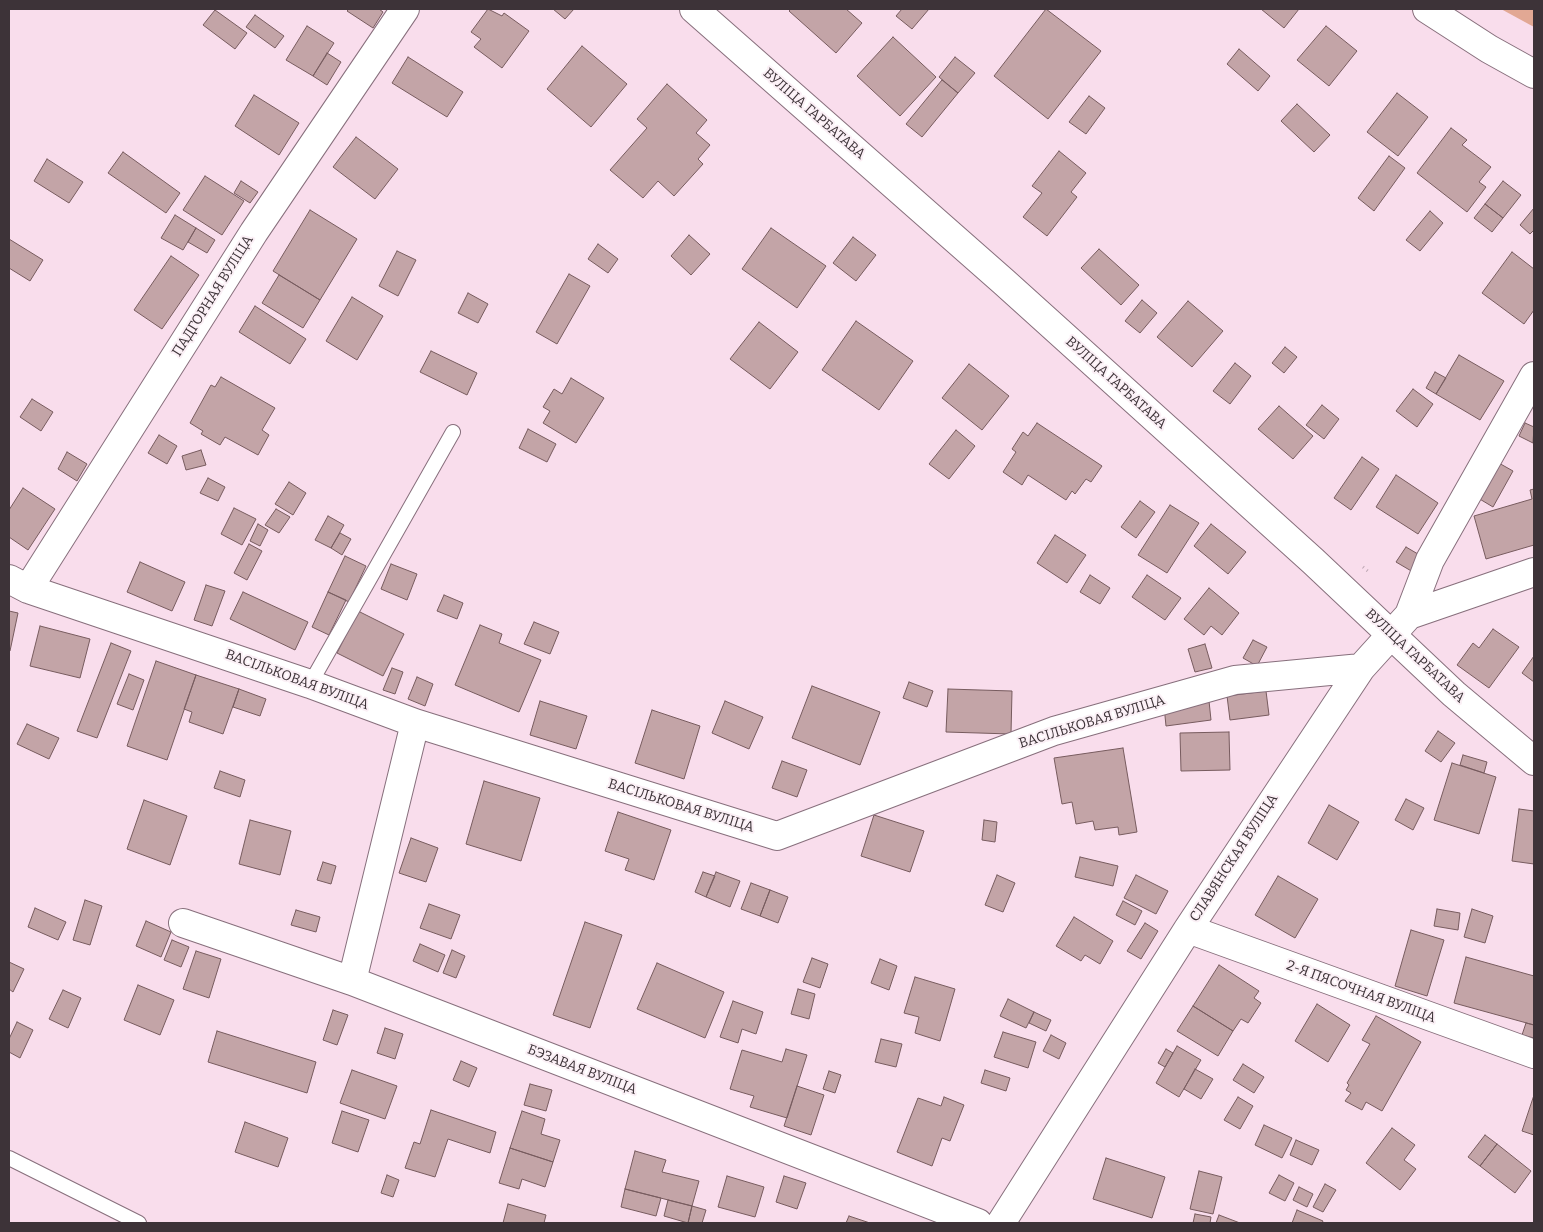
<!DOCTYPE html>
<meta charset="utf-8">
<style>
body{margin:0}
#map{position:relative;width:1543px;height:1232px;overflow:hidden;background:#f9ddec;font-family:Bitter,serif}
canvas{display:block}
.frame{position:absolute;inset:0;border:10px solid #3d3338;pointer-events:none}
</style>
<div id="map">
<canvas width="1543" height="1232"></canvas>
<div class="frame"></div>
</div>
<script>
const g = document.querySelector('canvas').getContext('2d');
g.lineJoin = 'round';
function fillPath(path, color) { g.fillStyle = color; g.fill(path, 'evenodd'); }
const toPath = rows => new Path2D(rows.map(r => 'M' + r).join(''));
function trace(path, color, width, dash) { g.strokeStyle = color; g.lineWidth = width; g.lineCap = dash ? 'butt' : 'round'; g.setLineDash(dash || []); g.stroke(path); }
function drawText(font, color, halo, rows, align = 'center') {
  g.font = font + ' Bitter,serif'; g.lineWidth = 4; g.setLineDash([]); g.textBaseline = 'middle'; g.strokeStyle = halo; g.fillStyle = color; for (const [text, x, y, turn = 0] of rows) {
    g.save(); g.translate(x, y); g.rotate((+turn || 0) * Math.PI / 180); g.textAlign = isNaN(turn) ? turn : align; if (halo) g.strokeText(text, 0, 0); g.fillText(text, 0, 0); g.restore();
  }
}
fillPath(toPath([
 [1501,9,1534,9,1534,27]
]), '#e2a894');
const building = toPath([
 [349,9,379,9,383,12,373,28,347,11,349,9],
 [488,9,502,16,504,13,529,31,502,68,474,47,481,39,471,32,488,9],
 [553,9,574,9,565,19,553,9],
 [791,9,846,9,862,23,836,53,789,11,791,9],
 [902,9,929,9,912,29,896,16,902,9],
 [1046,9,1101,51,1048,119,994,76,1046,9],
 [1261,9,1299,9,1284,28,1261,9],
 [215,10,247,33,235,49,203,25,215,10],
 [255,15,284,36,275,48,246,27,255,15],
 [307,26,334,43,313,76,286,60,307,26],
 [1326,26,1357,51,1329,86,1297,60,1326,26],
 [893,37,936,77,900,116,857,76,893,37],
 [582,46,627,84,591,127,547,89,582,46],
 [1239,49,1270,76,1258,91,1227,64,1239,49],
 [327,53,341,62,327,85,313,76,327,53],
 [408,57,463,92,447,117,392,83,408,57],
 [955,57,975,73,958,93,939,77,955,57],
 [942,80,958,93,922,137,906,124,942,80],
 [667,84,707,120,696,133,710,145,698,159,703,164,674,196,658,181,643,198,610,170,647,128,637,119,667,84],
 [1397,93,1428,117,1398,156,1367,132,1397,93],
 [254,95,299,123,279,155,235,126,254,95],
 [1089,96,1105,108,1086,134,1069,122,1089,96],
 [1297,104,1330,135,1314,152,1281,121,1297,104],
 [1451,128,1467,140,1462,145,1491,167,1479,182,1486,187,1467,212,1417,173,1451,128],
 [356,137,398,169,375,199,333,167,356,137],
 [1059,151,1086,173,1071,192,1077,197,1047,236,1023,217,1042,193,1032,186,1059,151],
 [123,152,180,193,166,213,108,173,123,152],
 [1389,156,1405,168,1374,211,1358,198,1389,156],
 [47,159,83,182,69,203,34,181,47,159],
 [205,176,244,201,222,235,183,210,205,176],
 [241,181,258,192,250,203,234,193,241,181],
 [1503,181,1521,195,1503,218,1485,204,1503,181],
 [1485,204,1503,218,1492,232,1474,218,1485,204],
 [1534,208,1534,230,1530,234,1520,225,1534,208],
 [310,210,357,239,320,300,273,271,310,210],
 [1430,211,1443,223,1420,251,1406,240,1430,211],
 [175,215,196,228,183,250,161,238,175,215],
 [196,228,215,240,207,253,188,242,196,228],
 [771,228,826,266,797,308,742,269,771,228],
 [689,235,710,254,691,275,671,256,689,235],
 [853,237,876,255,856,281,833,263,853,237],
 [9,239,43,260,30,281,9,268,9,239],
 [598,244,618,259,608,273,588,259,598,244],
 [1099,249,1139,285,1121,305,1081,268,1099,249],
 [397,251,416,260,398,296,379,286,397,251],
 [1512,252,1534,269,1534,310,1524,324,1482,293,1512,252],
 [171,256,199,275,162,329,134,310,171,256],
 [569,274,590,286,557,344,536,332,569,274],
 [279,275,320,300,303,328,262,303,279,275],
 [468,293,488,304,478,323,458,313,468,293],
 [352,297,383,316,357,360,326,341,352,297],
 [1142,300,1157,313,1140,333,1125,321,1142,300],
 [1188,301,1223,331,1192,367,1157,337,1188,301],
 [255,306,306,339,290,364,239,332,255,306],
 [856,321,913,361,879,410,822,370,856,321],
 [759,322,798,352,770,389,730,359,759,322],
 [1285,347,1297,357,1284,373,1272,363,1285,347],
 [431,351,477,373,467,395,420,372,431,351],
 [1459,355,1504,381,1480,420,1436,394,1459,355],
 [1235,363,1251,376,1230,404,1213,391,1235,363],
 [969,364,1009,396,982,430,942,398,969,364],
 [1435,372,1446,378,1436,394,1426,388,1435,372],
 [221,377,275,408,262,430,269,435,258,455,225,437,220,445,201,434,203,431,190,423,211,385,215,387,221,377],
 [571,378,604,398,576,443,543,423,550,411,543,407,554,389,562,394,571,378],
 [1413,389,1433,404,1417,427,1396,411,1413,389],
 [32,399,53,412,41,431,20,417,32,399],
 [1322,405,1339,419,1324,439,1306,425,1322,405],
 [1279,406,1313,436,1293,459,1258,429,1279,406],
 [1037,423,1102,466,1091,482,1086,479,1075,494,1072,491,1066,500,1028,475,1022,485,1003,472,1016,452,1012,449,1023,432,1028,436,1037,423],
 [1525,423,1534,427,1533,443,1519,436,1525,423],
 [528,429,556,444,547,462,519,448,528,429],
 [956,430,975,446,949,479,929,464,956,430],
 [159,435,177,446,167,464,148,453,159,435],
 [201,450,206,465,186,470,182,456,201,450],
 [67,452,87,464,77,481,58,469,67,452],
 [1362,457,1379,469,1351,510,1334,498,1362,457],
 [1497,462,1513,471,1493,507,1478,498,1497,462],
 [1396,475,1438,503,1418,534,1376,507,1396,475],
 [208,478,225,487,218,501,200,493,208,478],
 [289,482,306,493,293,515,275,504,289,482],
 [23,488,55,509,28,550,9,537,9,510,23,488],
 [1534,489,1534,545,1486,559,1474,516,1532,499,1530,490,1534,489],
 [1140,501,1155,512,1136,538,1121,527,1140,501],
 [1170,505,1199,523,1167,573,1138,555,1170,505],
 [234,508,256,519,242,545,221,534,234,508],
 [276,509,290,517,279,533,265,525,276,509],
 [328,516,344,525,331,548,315,540,328,516],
 [258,524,268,530,260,546,250,541,258,524],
 [1211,524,1246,552,1228,574,1194,546,1211,524],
 [340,533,351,539,342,555,331,548,340,533],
 [1055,535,1086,555,1067,583,1037,563,1055,535],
 [249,544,262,551,247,580,234,573,249,544],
 [1406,547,1423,557,1413,572,1396,562,1406,547],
 [345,556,366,566,349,602,328,592,345,556],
 [140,562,185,582,172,611,127,592,140,562],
 [391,564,417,574,407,600,381,589,391,564],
 [1090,575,1110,588,1100,604,1080,592,1090,575],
 [1147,575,1181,598,1165,620,1132,597,1147,575],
 [206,585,225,591,212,626,194,620,206,585],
 [1209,588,1239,613,1222,635,1211,626,1204,635,1184,619,1209,588],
 [243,592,308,622,295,650,230,619,243,592],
 [328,592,346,600,329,635,312,627,328,592],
 [444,595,463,603,457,619,437,611,444,595],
 [9,611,18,613,10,651,9,651,9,611],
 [358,611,404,634,383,676,337,653,358,611],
 [534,622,559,632,550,654,524,644,534,622],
 [480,625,502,634,499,643,541,660,519,712,455,685,480,625],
 [40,626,90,639,80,678,30,666,40,626],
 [1493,629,1519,647,1489,688,1457,665,1473,643,1479,648,1493,629],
 [1253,640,1267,647,1257,666,1243,658,1253,640],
 [111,643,131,651,97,738,77,731,111,643],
 [1205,644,1212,668,1195,672,1188,649,1205,644],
 [1534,656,1534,682,1522,673,1534,656],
 [156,661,196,675,167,760,127,746,156,661],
 [392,668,403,672,395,694,383,690,392,668],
 [129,674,144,680,133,710,117,704,129,674],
 [196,675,239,689,223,734,189,722,192,712,184,709,196,675],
 [417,677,433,684,425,706,408,699,417,677],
 [909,682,933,691,927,707,903,698,909,682],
 [812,686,880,712,860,765,792,738,812,686],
 [239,689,266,699,260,716,233,707,239,689],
 [948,689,1012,691,1011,734,946,732,948,689],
 [1266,691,1269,715,1230,720,1227,696,1266,691],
 [540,701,587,716,576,749,530,735,540,701],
 [725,701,763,717,749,749,712,733,725,701],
 [1209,701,1211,720,1166,726,1164,706,1209,701],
 [652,710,700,726,684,779,635,763,652,710],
 [27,724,59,738,49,759,17,744,27,724],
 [1438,731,1455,743,1441,762,1425,751,1438,731],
 [1229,732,1230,770,1181,771,1180,733,1229,732],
 [1123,748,1137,832,1119,835,1118,827,1095,830,1093,821,1076,824,1072,802,1062,804,1054,758,1123,748],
 [1463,755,1487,762,1484,773,1460,765,1463,755],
 [782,761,807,770,797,797,772,788,782,761],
 [1452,763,1496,777,1479,834,1434,820,1452,763],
 [220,771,245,780,240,797,214,788,220,771],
 [484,781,540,798,521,861,466,844,484,781],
 [1406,799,1424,808,1413,830,1395,820,1406,799],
 [144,800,187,816,170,865,127,849,144,800],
 [1329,805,1359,822,1337,860,1308,843,1329,805],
 [1519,809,1534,811,1534,864,1512,861,1519,809],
 [618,812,671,830,654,880,625,870,629,859,605,851,618,812],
 [874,815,924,831,910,872,861,856,874,815],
 [250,820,291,831,280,875,239,864,250,820],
 [984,820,997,822,995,842,982,840,984,820],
 [411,838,438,848,426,882,399,873,411,838],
 [1080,857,1118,866,1113,886,1075,877,1080,857],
 [323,862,336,866,331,884,317,880,323,862],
 [703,872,715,876,706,897,695,892,703,872],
 [716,872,740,881,730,907,706,897,716,872],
 [997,875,1015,883,1003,912,985,905,997,875],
 [1136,875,1168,891,1156,914,1124,898,1136,875],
 [1278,876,1318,899,1295,938,1255,915,1278,876],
 [751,883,770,890,760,916,741,909,751,883],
 [770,890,788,897,778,923,760,916,770,890],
 [85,900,102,906,90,945,73,940,85,900],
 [1123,901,1142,911,1135,925,1116,915,1123,901],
 [429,904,460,915,451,939,420,928,429,904],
 [35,908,66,922,58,940,28,927,35,908],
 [1437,909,1460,913,1458,930,1434,926,1437,909],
 [1472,909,1493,916,1485,943,1464,937,1472,909],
 [296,910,320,917,316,932,291,925,296,910],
 [1074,917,1113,941,1100,964,1085,955,1081,961,1056,946,1074,917],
 [146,921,171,932,161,957,136,946,146,921],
 [585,922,622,935,590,1028,553,1015,585,922],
 [1145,923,1158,931,1141,959,1127,951,1145,923],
 [1411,930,1444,940,1427,996,1395,986,1411,930],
 [172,940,189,947,181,967,164,960,172,940],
 [420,944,445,955,438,972,413,961,420,944],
 [452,950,465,956,456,978,443,973,452,950],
 [196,951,221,959,209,998,183,989,196,951],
 [1466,957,1534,976,1534,1025,1454,1003,1466,957],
 [812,958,828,964,820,988,803,982,812,958],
 [880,959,897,966,889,990,871,983,880,959],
 [9,962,24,969,13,992,9,989,9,962],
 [657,963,724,992,705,1038,637,1009,657,963],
 [1219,965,1259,991,1254,998,1261,1003,1248,1023,1241,1019,1233,1031,1193,1006,1219,965],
 [915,977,955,989,940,1041,915,1033,919,1017,904,1013,915,977],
 [138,985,174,1000,160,1035,124,1020,138,985],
 [798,989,815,994,809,1019,791,1014,798,989],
 [63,990,81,998,68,1028,49,1019,63,990],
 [1008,999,1034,1012,1026,1028,1000,1016,1008,999],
 [733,1001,763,1012,756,1034,742,1029,738,1043,720,1037,733,1001],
 [1317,1004,1350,1025,1328,1062,1295,1041,1317,1004],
 [1193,1006,1233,1031,1218,1056,1177,1031,1193,1006],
 [333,1010,348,1015,337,1045,323,1040,333,1010],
 [1034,1012,1051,1020,1046,1031,1029,1023,1034,1012],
 [1376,1016,1421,1042,1382,1111,1366,1102,1362,1110,1345,1101,1351,1093,1346,1090,1349,1085,1347,1083,1370,1044,1362,1040,1376,1016],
 [17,1022,33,1030,20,1058,9,1052,9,1039,17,1022],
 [1526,1023,1534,1025,1534,1038,1522,1035,1526,1023],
 [385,1028,403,1034,395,1059,377,1053,385,1028],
 [217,1031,316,1062,307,1093,208,1062,217,1031],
 [1003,1032,1036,1042,1028,1068,994,1057,1003,1032],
 [1051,1035,1066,1043,1059,1059,1043,1051,1051,1035],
 [881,1039,902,1044,896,1067,875,1062,881,1039],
 [1177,1046,1201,1060,1179,1097,1156,1083,1177,1046],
 [786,1049,807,1055,787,1118,750,1107,754,1096,730,1089,742,1050,782,1062,786,1049],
 [1166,1049,1173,1053,1165,1067,1158,1063,1166,1049],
 [461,1061,477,1068,469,1087,453,1080,461,1061],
 [1243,1064,1264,1077,1254,1093,1233,1080,1243,1064],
 [1195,1069,1213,1079,1201,1099,1184,1089,1195,1069],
 [352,1070,397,1086,385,1119,340,1103,352,1070],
 [985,1070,1010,1078,1006,1091,981,1083,985,1070],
 [829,1071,841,1075,835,1093,823,1089,829,1071],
 [530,1084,552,1090,546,1111,524,1105,530,1084],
 [797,1086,824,1095,811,1135,784,1126,797,1086],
 [1534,1095,1534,1135,1522,1131,1534,1095],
 [944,1097,964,1105,950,1141,942,1138,932,1166,897,1152,918,1098,941,1106,944,1097],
 [1238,1097,1253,1106,1240,1129,1224,1120,1238,1097],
 [431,1110,496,1132,490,1153,448,1139,435,1177,405,1168,414,1142,420,1144,431,1110],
 [342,1111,369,1120,358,1152,332,1143,342,1111],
 [522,1111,545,1119,541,1134,560,1140,553,1162,510,1148,522,1111],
 [245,1122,288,1138,278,1167,235,1152,245,1122],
 [1264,1125,1292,1138,1282,1158,1255,1145,1264,1125],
 [1392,1128,1415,1145,1404,1160,1416,1169,1400,1190,1366,1163,1392,1128],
 [1485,1135,1497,1144,1480,1166,1468,1157,1485,1135],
 [1296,1140,1319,1150,1312,1165,1290,1155,1296,1140],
 [1497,1144,1531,1171,1515,1193,1480,1166,1497,1144],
 [510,1148,553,1162,545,1187,522,1179,519,1189,499,1183,510,1148],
 [635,1151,666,1160,662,1172,699,1181,692,1206,625,1189,635,1151],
 [1106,1158,1165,1177,1152,1218,1093,1199,1106,1158],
 [1199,1171,1222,1177,1213,1214,1190,1209,1199,1171],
 [387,1175,399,1180,393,1197,381,1193,387,1175],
 [1279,1175,1294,1183,1285,1201,1269,1193,1279,1175],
 [727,1176,764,1187,755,1217,718,1207,727,1176],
 [784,1176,806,1183,797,1209,776,1202,784,1176],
 [1325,1184,1336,1190,1323,1212,1313,1207,1325,1184],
 [1299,1187,1313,1194,1307,1207,1293,1200,1299,1187],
 [625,1189,661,1198,656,1216,621,1207,625,1189],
 [668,1200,692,1206,688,1223,664,1216,668,1200],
 [508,1204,546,1215,544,1223,503,1223,508,1204],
 [692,1206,706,1210,702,1223,688,1223,692,1206],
 [1297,1210,1323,1221,1322,1223,1292,1223,1297,1210],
 [1195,1214,1211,1217,1210,1223,1193,1223,1195,1214],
 [1219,1215,1240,1223,1216,1223,1219,1215],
 [849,1216,870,1223,846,1223,849,1216]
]);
fillPath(building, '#c3a4a7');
trace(building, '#775b5e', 1);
const lane = toPath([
 [310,684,453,432],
 [9,1158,139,1223]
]);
const street = toPath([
 [694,9,1004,282,1313,561,1454,694,1534,761],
 [1427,9,1489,49,1534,74],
 [9,579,28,589,310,684,415,723,777,836,1054,731,1235,680,1361,668],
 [28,589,254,232,405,9],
 [1409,615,1430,560,1534,376],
 [183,923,352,981,978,1223],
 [1188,929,1534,1054],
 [352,981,415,723],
 [1001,1223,1188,929,1361,668,1409,615,1534,572]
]);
trace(lane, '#876f7c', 16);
trace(street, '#876f7c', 30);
trace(toPath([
 [1363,567,1370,573]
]), '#bda7b3', 3, [1, 4]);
trace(lane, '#fff', 14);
trace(street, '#fff', 28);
drawText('14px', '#3d3338', '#fbf0f6', [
 ["ВУЛІЦА ГАРБАТАВА",814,114,41],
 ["ПАДГОРНАЯ ВУЛІЦА",213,296,-58],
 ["ВУЛІЦА ГАРБАТАВА",1116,383,42],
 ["ВУЛІЦА ГАРБАТАВА",1415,656,43],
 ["ВАСІЛЬКОВАЯ ВУЛІЦА",297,680,20],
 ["ВАСІЛЬКОВАЯ ВУЛІЦА",1092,722,-17],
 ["ВАСІЛЬКОВАЯ ВУЛІЦА",681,806,17],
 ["СЛАВЯНСКАЯ ВУЛІЦА",1234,858,-57],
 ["2-Я ПЯСОЧНАЯ ВУЛІЦА",1361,992,20],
 ["БЭЗАВАЯ ВУЛІЦА",582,1070,21]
]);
</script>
